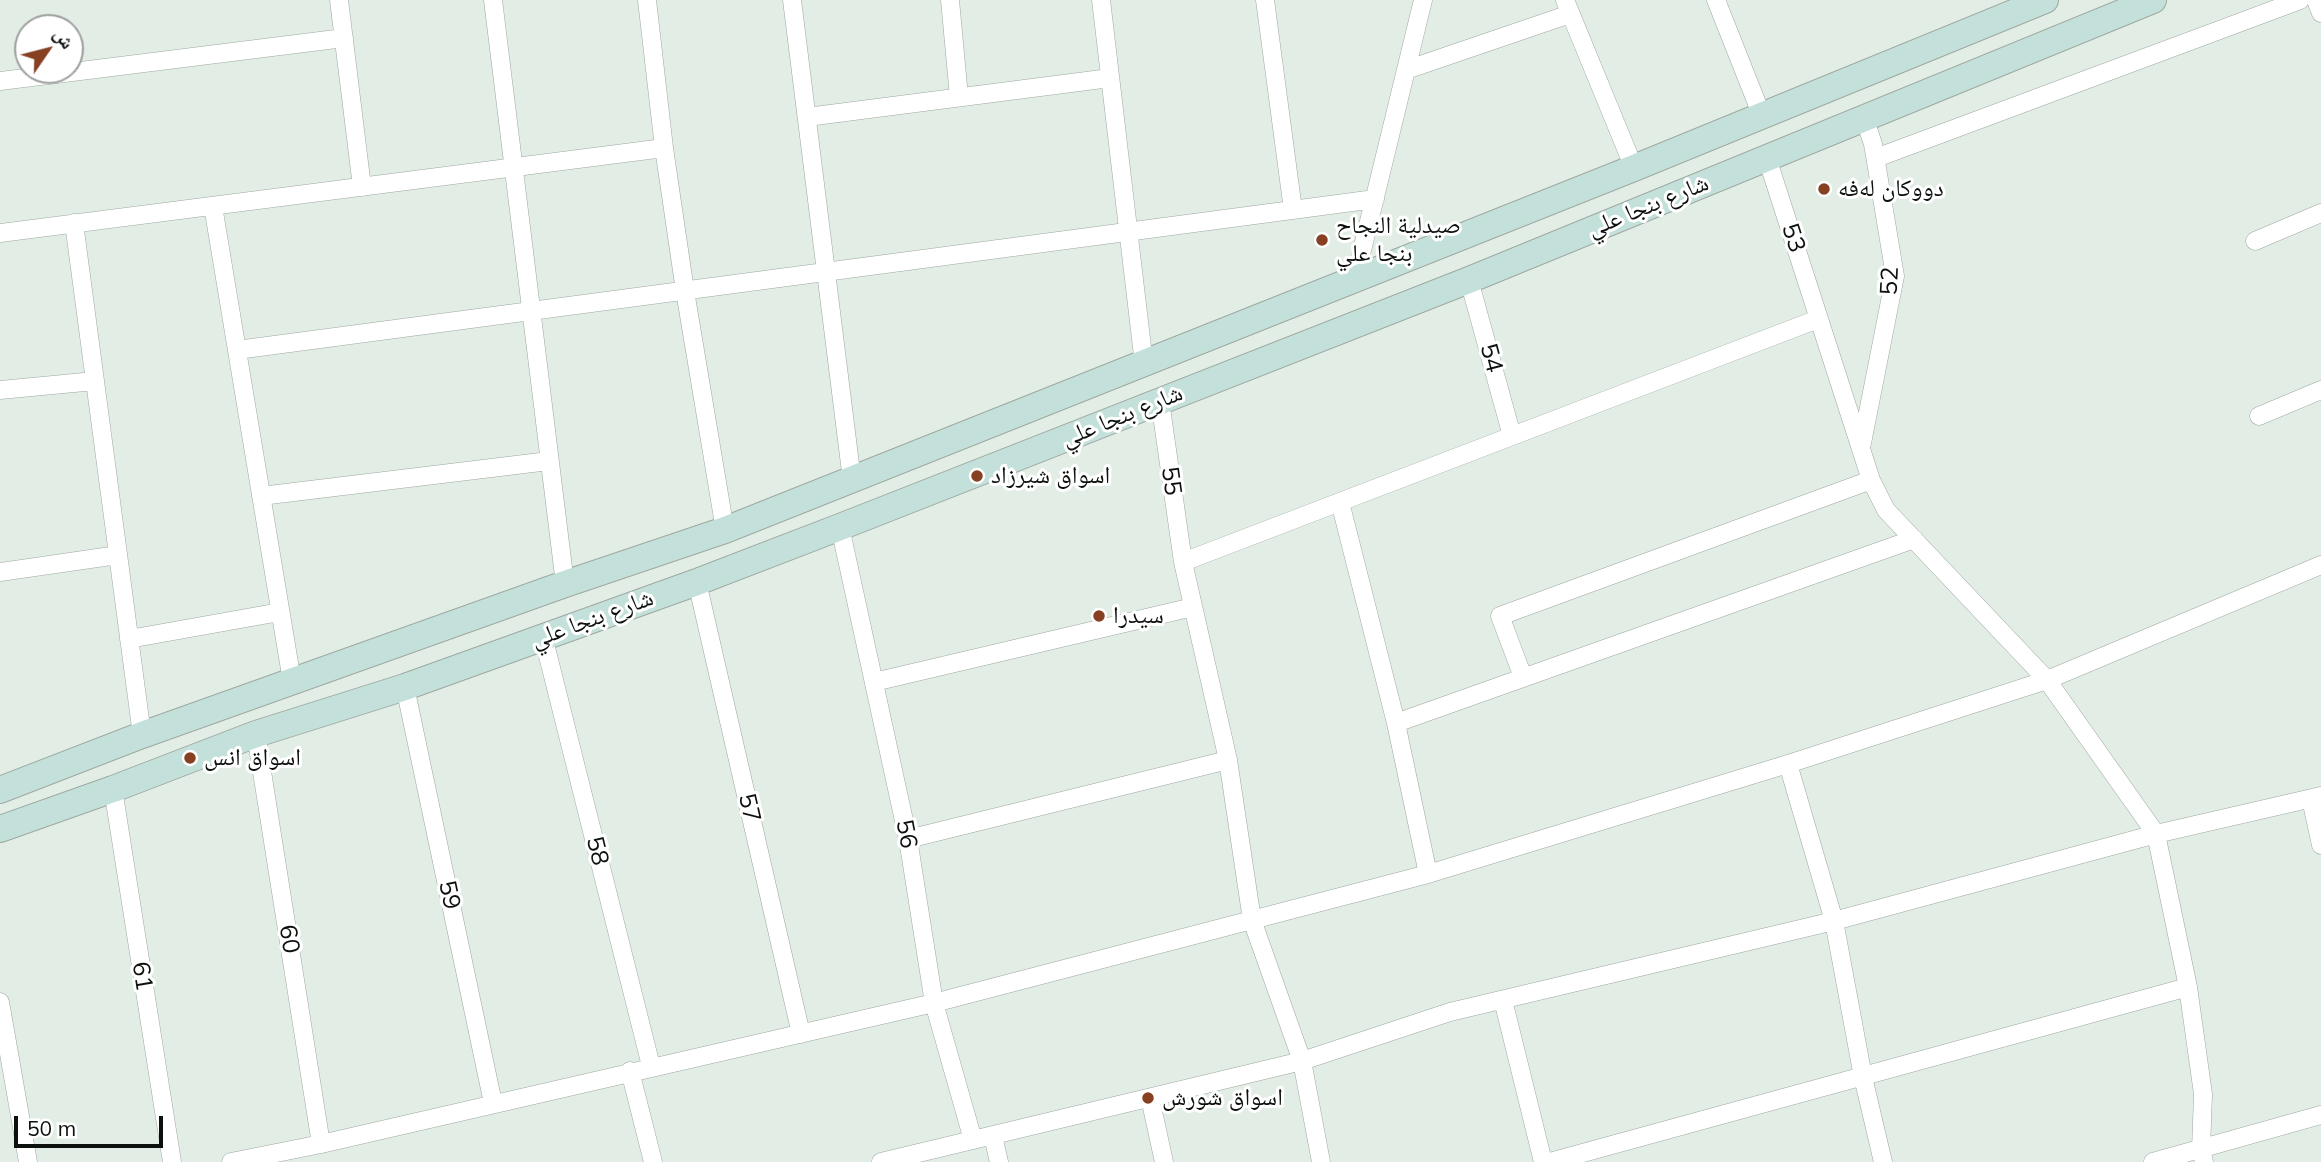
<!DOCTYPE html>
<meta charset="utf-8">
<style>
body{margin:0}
#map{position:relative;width:2321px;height:1162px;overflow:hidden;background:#e2ede5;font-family:Mulish,"Noto Naskh Arabic",sans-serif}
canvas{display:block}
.north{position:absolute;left:14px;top:14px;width:70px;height:70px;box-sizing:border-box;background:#fff;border:2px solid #9ea09f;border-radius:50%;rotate:55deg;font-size:19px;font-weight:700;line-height:28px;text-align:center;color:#0d110e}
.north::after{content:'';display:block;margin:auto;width:24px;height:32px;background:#884023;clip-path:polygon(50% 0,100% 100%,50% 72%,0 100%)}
.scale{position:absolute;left:14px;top:1116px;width:149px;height:32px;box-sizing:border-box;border:4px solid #0d110e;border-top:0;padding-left:9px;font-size:21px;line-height:24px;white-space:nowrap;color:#0d110e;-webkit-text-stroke:5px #fff;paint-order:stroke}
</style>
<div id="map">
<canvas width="2321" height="1162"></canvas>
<div class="north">ش</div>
<div class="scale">50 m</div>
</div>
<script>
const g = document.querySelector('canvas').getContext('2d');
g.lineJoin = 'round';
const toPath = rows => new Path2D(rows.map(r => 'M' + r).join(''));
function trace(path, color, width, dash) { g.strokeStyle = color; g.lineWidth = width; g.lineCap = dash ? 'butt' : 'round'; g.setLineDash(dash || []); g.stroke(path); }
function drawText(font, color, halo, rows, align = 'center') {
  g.font = font + ' Mulish,"Noto Naskh Arabic",sans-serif'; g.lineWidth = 6; g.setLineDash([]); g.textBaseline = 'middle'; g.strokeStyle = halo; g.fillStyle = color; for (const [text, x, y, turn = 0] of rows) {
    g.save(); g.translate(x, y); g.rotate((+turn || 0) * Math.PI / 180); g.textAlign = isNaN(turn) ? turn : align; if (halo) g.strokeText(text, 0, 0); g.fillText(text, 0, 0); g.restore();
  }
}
const street = toPath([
 [339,0,362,187],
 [493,0,565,584],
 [647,0,664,148,685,291,725,530],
 [792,0,852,480],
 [950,0,959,97],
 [1101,0,1144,364],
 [1265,0,1293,210],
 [1565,0,1634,168],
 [1716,0,1762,116],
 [2316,0,2321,13],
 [1406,70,1570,14],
 [0,81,344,38],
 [807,117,1110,78],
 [1767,158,1871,480,1886,510,2047,680,2156,834,2188,987,2203,1094,2201,1150,2204,1162],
 [1876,158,2300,0],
 [213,206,292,681],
 [74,223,142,735],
 [0,233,664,148],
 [2255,241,2321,213],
 [1355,279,1423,0],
 [1469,280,1512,436],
 [237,350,1375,199],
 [0,390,95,381],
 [1160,401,1183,562,1228,760,1252,920,1302,1061,1321,1162],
 [2259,416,2321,390],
 [1862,443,1895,276,1873,144,1864,117],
 [261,496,549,461],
 [1340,502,1396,723,1428,874],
 [840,527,908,839,934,1003,973,1140],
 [1183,562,1818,319],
 [0,572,118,555],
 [697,582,801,1034],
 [543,636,651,1066],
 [129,639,280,612],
 [1523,677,1500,616,1871,480],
 [874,682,1193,607],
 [405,687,493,1103],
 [1396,723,1914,539],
 [256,734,321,1144],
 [1788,764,1834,921,1863,1077,1883,1162],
 [113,789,172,1162],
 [2311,799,2321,845],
 [908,839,1228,760],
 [1503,1000,1543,1162],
 [0,1002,28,1162],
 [630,1071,653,1162],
 [1150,1098,1164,1162],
 [993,1136,999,1162],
 [231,1162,321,1144,934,1003,1428,874,1788,764,2047,680,2321,565],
 [881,1162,1302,1061,1450,1012,1834,921,2156,834,2321,796],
 [1550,1162,2188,987],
 [2153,1162,2321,1115]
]);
const secondary = toPath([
 [0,790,142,735,565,584,725,530,1634,168,2045,0],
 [0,829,113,789,256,734,405,687,697,582,840,527,1469,280,2153,0]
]);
trace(street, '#9ea8a0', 19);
trace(secondary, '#9ea8a0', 28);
trace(street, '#fff', 18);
trace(secondary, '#c3e1da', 26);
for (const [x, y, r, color] of [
 [1824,189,7,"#884023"],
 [1322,240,7,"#884023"],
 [977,476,7,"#884023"],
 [1099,616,7,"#884023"],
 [190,758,7,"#884023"],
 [1148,1098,7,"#884023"]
]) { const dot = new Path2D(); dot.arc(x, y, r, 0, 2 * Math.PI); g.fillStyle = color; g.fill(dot); trace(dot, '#fff', 2.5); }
drawText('24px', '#0d110e', '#fff', [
 ["دووكان لەفە",1838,189],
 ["صيدلية النجاح",1336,226],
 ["بنجا علي",1336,254],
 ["اسواق شيرزاد",991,476],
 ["سيدرا",1113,616],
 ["اسواق انس",204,758],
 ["اسواق شورش",1162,1098]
], 'left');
drawText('24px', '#0d110e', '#fff', [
 ["شارع بنجا علي",1648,206,-22],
 ["53",1793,238,72],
 ["52",1890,281,-87],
 ["54",1491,358,75],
 ["شارع بنجا علي",1122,416,-22],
 ["55",1171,481,82],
 ["شارع بنجا علي",592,619,-20],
 ["57",749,808,77],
 ["56",906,834,79],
 ["58",597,851,76],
 ["59",449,895,78],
 ["60",289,939,81],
 ["61",142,976,81]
]);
</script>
